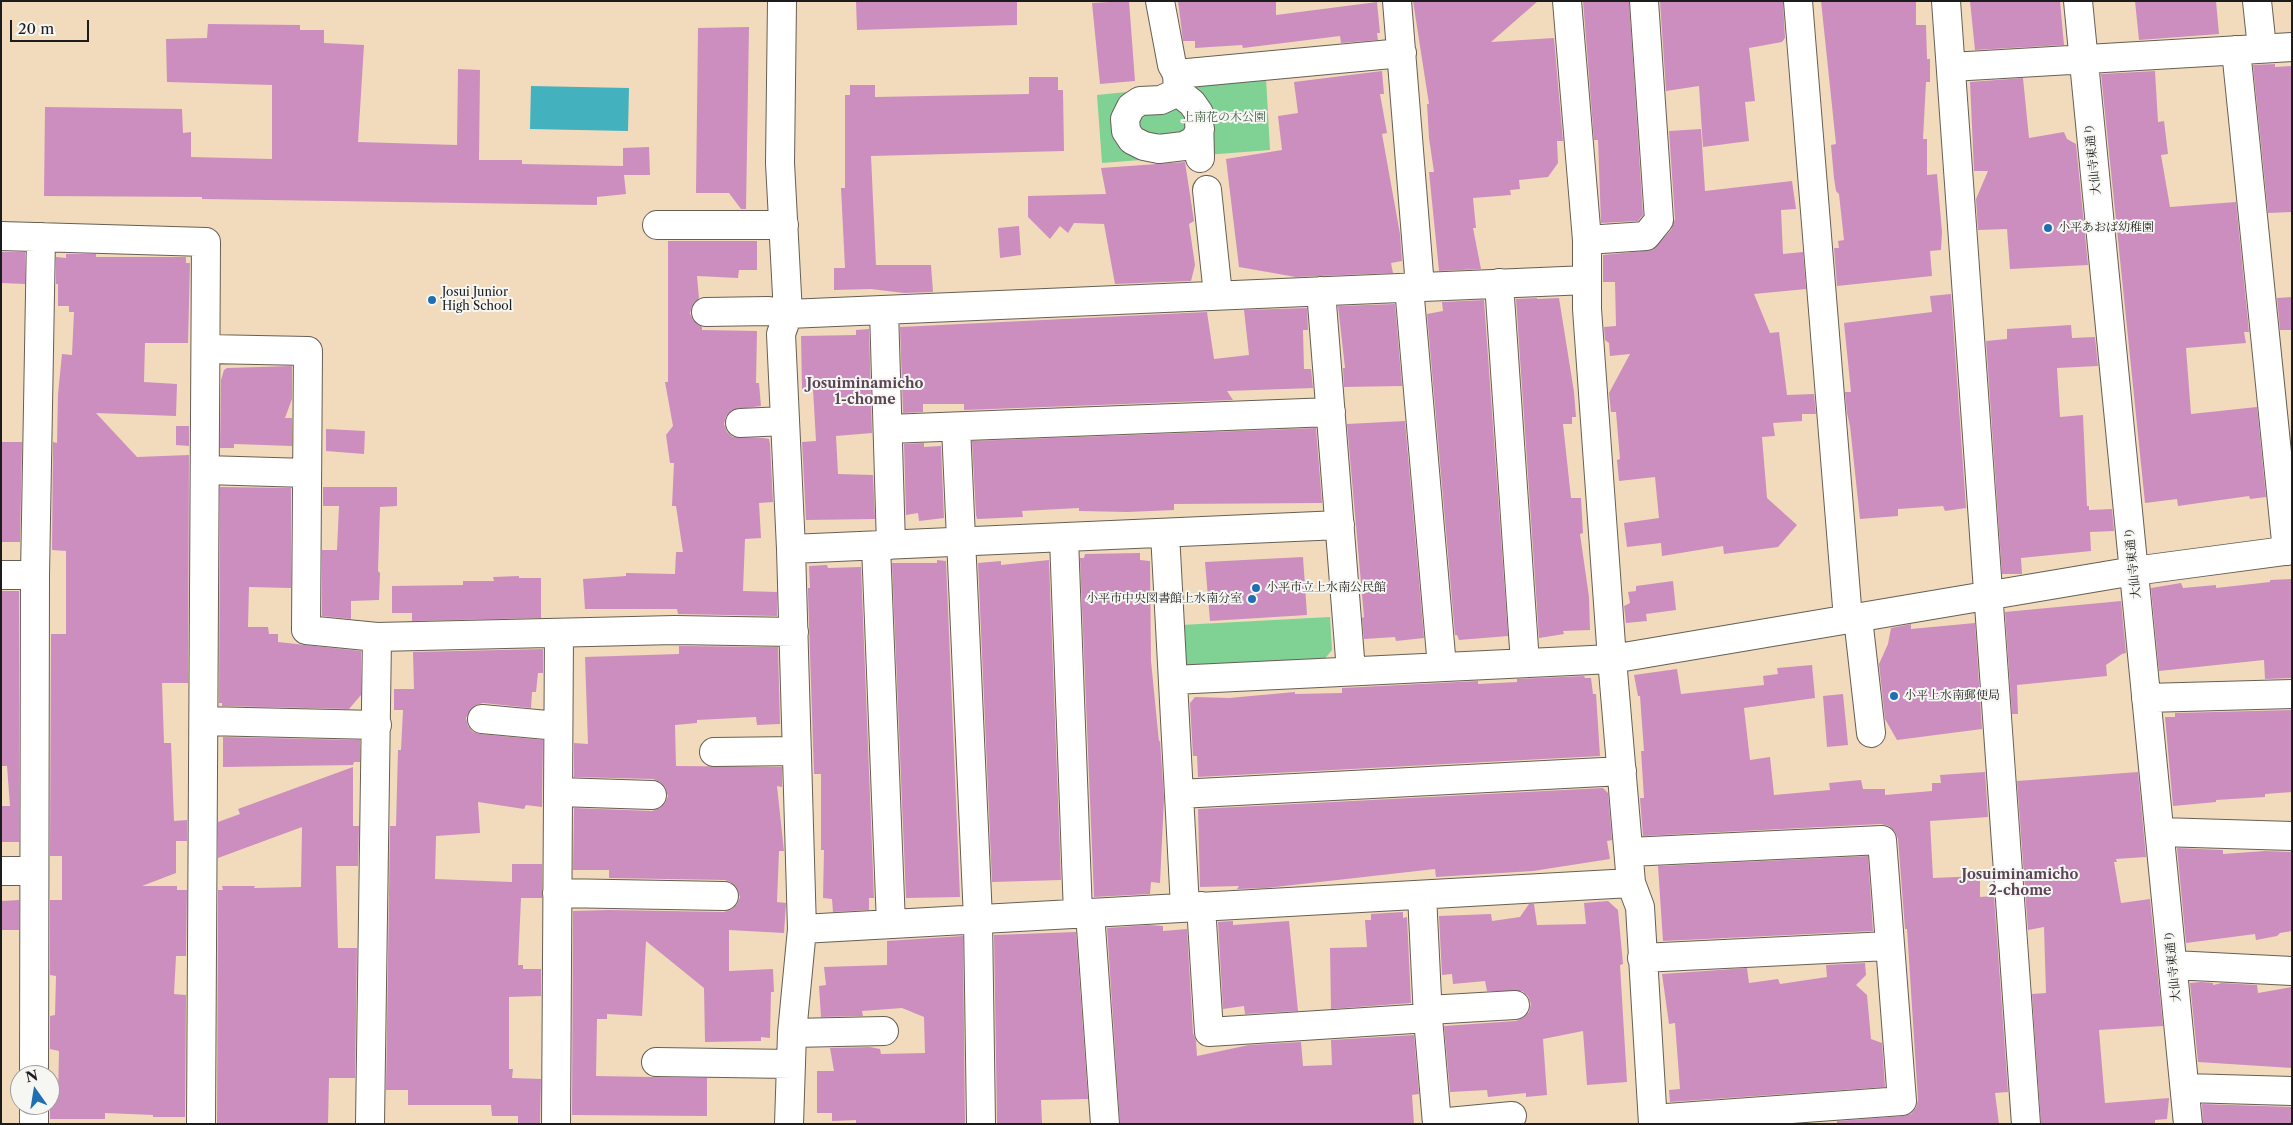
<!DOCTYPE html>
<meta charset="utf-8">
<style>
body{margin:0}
#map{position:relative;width:2293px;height:1125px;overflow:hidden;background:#f1dbbc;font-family:"Libre Caslon Text",serif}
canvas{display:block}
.frame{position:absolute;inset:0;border:2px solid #1c1c1c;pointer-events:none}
.north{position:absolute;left:10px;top:1065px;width:50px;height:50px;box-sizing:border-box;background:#f6f6f2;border:1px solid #9f9f9c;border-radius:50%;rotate:347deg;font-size:14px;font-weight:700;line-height:20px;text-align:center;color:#1c1c1c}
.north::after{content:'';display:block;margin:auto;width:18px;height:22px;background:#1f6fb2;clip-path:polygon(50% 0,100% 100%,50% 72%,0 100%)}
.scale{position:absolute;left:10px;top:20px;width:79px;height:22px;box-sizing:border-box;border:2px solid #1c1c1c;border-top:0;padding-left:6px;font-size:15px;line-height:18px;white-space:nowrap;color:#1c1c1c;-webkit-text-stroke:4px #f6f6f2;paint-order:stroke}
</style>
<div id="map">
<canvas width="2293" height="1125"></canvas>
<div class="frame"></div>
<div class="north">N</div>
<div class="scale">20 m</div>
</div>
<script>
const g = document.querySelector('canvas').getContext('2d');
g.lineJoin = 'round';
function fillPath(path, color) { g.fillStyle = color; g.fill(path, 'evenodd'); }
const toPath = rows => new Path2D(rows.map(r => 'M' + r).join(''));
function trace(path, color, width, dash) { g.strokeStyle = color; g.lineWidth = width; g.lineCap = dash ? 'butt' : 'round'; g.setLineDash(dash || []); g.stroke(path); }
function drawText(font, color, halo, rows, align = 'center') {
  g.font = font + ' "Libre Caslon Text","Noto Serif JP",serif'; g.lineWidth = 4; g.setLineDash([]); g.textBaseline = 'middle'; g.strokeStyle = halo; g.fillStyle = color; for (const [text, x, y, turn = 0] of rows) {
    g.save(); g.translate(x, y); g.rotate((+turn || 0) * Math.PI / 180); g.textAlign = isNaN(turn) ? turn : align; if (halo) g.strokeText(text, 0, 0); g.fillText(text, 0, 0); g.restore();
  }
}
fillPath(toPath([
 [1266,78,1270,150,1102,163,1097,95],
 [1330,617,1332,650,1323,661,1190,668,1181,658,1181,625]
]), '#7fd294');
fillPath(toPath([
 [531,86,629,88,628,131,530,129]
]), '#43b2be');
fillPath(toPath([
 [856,1,1017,1,1017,25,857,30],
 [1129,1,1135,81,1100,84,1092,3],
 [1178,1,1276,1,1276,15,1377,2,1380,33,1377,33,1378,40,1341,43,1340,36,1243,48,1242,45,1195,48,1195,41,1183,41],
 [1413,1,1538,1,1491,42,1554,38,1563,141,1557,141,1558,163,1548,177,1519,180,1520,189,1510,190,1511,195,1473,198,1476,228,1473,228,1481,269,1439,271,1429,172,1434,172,1429,138,1427,104,1429,104],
 [1583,1,1629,1,1643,215,1638,221,1601,223,1598,140,1594,140],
 [1660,1,1783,1,1785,38,1782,42,1749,48,1755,101,1745,102,1749,141,1703,147,1699,86,1666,91],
 [1821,1,1916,1,1916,25,1926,25,1927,59,1930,59,1930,82,1926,82,1923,139,1927,139,1927,175,1937,174,1942,232,1941,250,1930,251,1932,276,1837,286,1834,248,1839,248,1838,241,1844,240,1839,194,1836,191,1834,178,1831,145,1836,144],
 [1970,1,2060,1,2064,45,1975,50],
 [2135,1,2216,1,2219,34,2139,40],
 [208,24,300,25,300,30,324,30,324,43,364,45,358,142,457,145,458,69,480,70,479,160,522,160,522,164,623,166,623,148,649,147,650,175,624,175,626,194,597,197,597,205,202,199,202,197,44,196,45,107,182,109,183,133,191,132,191,157,272,159,272,85,167,82,166,39,207,38],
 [749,27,746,209,741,209,729,193,696,193,698,28],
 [2275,64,2275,67,2292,66,2292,212,2268,213,2253,65],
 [1382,71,1384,94,1380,94,1387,133,1382,134,1400,234,1402,261,1391,263,1393,273,1296,277,1239,267,1226,159,1282,150,1278,116,1298,113,1294,82],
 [2155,71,2158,122,2164,121,2168,154,2161,155,2170,207,2236,202,2249,332,2244,332,2246,343,2186,348,2191,414,2257,407,2266,497,2250,499,2249,496,2178,506,2177,499,2145,503,2101,74],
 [1029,77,1058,77,1058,90,1063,90,1064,151,871,156,876,265,931,265,933,292,904,293,871,289,834,290,834,268,845,268,841,188,845,188,845,95,850,95,850,85,875,85,875,97,1029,94],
 [2023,78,2029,138,2064,132,2067,139,2076,144,2088,265,2010,269,2007,229,1978,230,1976,199,1988,171,1974,171,1970,82],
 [1701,129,1705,191,1792,181,1796,209,1781,210,1783,254,1803,252,1806,289,1754,294,1770,333,1779,332,1787,395,1814,394,1816,414,1802,414,1802,421,1773,423,1775,436,1762,437,1767,498,1797,525,1778,547,1724,554,1723,546,1662,556,1661,543,1627,547,1624,523,1659,518,1655,477,1619,481,1617,460,1620,459,1616,412,1611,412,1609,393,1630,354,1610,356,1609,343,1605,340,1604,327,1616,326,1615,282,1603,282,1603,255,1653,250,1671,230,1675,219,1669,131],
 [1185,162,1194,221,1189,224,1195,265,1191,281,1115,284,1104,224,1074,223,1068,233,1060,226,1050,239,1028,217,1028,196,1106,194,1101,168],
 [1019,226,1021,255,1000,258,998,228],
 [668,241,757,241,757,270,739,270,738,278,697,276,699,298,693,304,690,313,693,320,702,327,702,330,757,331,756,383,759,383,761,406,732,410,726,416,724,424,727,432,733,437,763,438,769,439,770,444,773,502,759,503,761,538,745,539,743,591,777,592,777,616,678,614,677,609,585,609,583,579,626,576,626,573,675,574,676,552,683,552,676,506,672,506,674,463,670,463,666,435,673,426,665,382,668,382],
 [1,252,25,252,25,284,1,283],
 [66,254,96,254,96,257,186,257,186,263,190,263,188,343,145,343,144,382,177,384,176,416,96,413,137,457,189,455,188,683,162,683,164,743,171,743,174,821,187,820,187,841,176,841,176,873,142,886,177,886,177,890,187,890,186,956,176,956,174,994,186,995,185,1117,153,1117,153,1115,105,1113,105,1119,50,1119,50,1097,58,1097,59,1051,50,1049,50,1016,55,1015,56,976,50,975,50,900,62,900,62,856,50,856,51,634,66,634,66,551,52,550,53,442,57,443,58,394,62,354,72,355,74,312,69,312,69,306,58,306,58,284,56,284,56,257,66,258],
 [1951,294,1966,508,1945,511,1943,506,1898,509,1898,516,1860,519,1850,426,1847,413,1845,392,1851,392,1844,323,1932,312,1930,296],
 [2292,297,2292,330,2280,330,2277,298],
 [1537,298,1537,299,1559,298,1574,392,1576,417,1572,417,1572,424,1563,424,1571,498,1581,498,1583,533,1580,534,1589,597,1590,630,1563,631,1564,634,1539,638,1516,299],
 [1484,300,1508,636,1459,640,1457,635,1455,635,1427,314,1443,311,1442,302],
 [1395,304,1402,386,1344,387,1343,368,1345,368,1338,306],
 [1307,308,1308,330,1303,330,1304,369,1311,369,1313,388,1227,391,1233,400,964,410,964,404,923,404,923,412,903,413,900,327,1207,312,1214,359,1249,355,1244,310],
 [2071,325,2072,338,2095,337,2098,366,2057,368,2060,417,2083,415,2087,506,2089,506,2089,510,2112,509,2114,531,2090,532,2091,551,2021,558,2022,574,2002,574,1986,341,2007,339,2007,329],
 [869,329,872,433,836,436,838,474,873,475,875,519,806,520,802,442,816,441,813,389,802,389,801,336,856,335,856,330],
 [292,366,292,399,285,418,292,418,292,446,234,444,234,448,220,448,221,380,224,370,227,368],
 [1405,421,1424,638,1396,641,1395,637,1364,639,1362,618,1364,617,1347,424],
 [176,426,189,426,189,446,176,445],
 [1316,428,1322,503,1174,504,1174,510,1128,512,1079,511,1079,508,1022,511,1023,517,977,519,976,515,972,441],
 [326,429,365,431,364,454,326,451],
 [1,442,22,442,20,542,1,542],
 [924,443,924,447,941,446,944,518,919,521,918,513,906,515,904,444],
 [220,487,291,488,291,588,249,587,248,627,268,627,269,634,278,634,278,642,361,651,361,695,349,709,222,706,222,703,219,703],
 [323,487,397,487,397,506,380,507,378,571,380,573,379,600,351,601,351,619,322,616,322,550,337,550,339,506,323,506],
 [1140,553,1140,560,1150,561,1151,661,1159,742,1160,740,1164,799,1160,883,1151,882,1150,894,1094,897,1080,558,1084,558,1085,554],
 [1303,557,1307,615,1210,621,1205,562],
 [937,560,946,561,960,897,906,898,892,563,937,563],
 [1049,560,1061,880,992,882,978,563,1001,561,1001,565],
 [827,565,828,568,861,567,874,898,869,898,869,910,833,912,832,899,823,898,824,850,821,850,821,774,814,774,808,593,808,588,810,588,809,566],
 [519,576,519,578,541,578,541,618,412,621,412,613,392,613,392,586,463,585,463,581,494,581,493,577],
 [2292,579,2292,678,2265,679,2264,660,2159,671,2151,588,2181,583,2183,588,2216,585,2216,588,2270,582,2270,580],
 [1673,581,1676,610,1646,614,1647,621,1626,623,1624,606,1630,603,1628,592,1636,591,1636,586],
 [1,591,19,591,19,842,2,842,2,806,10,806,7,766,1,766],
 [2121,601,2126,653,2122,654,2106,665,2107,676,2017,685,2018,714,2012,714,2005,612],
 [1975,623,1982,729,1897,740,1885,719,1879,664,1888,644,1891,628,1911,624,1911,629],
 [679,646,778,647,780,724,757,725,756,717,697,720,697,723,675,725,676,766,782,767,782,787,777,786,784,851,779,851,777,902,786,903,784,933,729,930,729,971,773,969,774,992,771,992,770,1038,761,1037,761,1041,705,1042,704,988,646,941,642,1016,607,1014,607,1019,597,1019,596,1076,707,1078,707,1116,572,1115,573,911,609,910,724,912,732,909,737,904,740,897,737,888,732,883,725,880,609,878,609,870,573,870,574,808,652,811,660,808,665,803,668,796,665,787,660,782,653,779,574,777,574,743,588,744,585,657,679,654],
 [543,649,543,673,538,673,536,692,532,692,531,708,483,703,476,705,470,710,466,718,468,726,473,732,480,734,543,740,542,807,526,805,524,809,478,802,480,833,436,836,435,879,512,882,512,864,542,864,542,898,521,898,518,965,523,965,523,969,541,969,541,996,509,997,509,1069,513,1069,512,1078,541,1079,540,1124,518,1124,518,1116,492,1116,491,1105,408,1105,408,1090,386,1090,390,826,396,826,398,750,401,750,403,710,394,710,394,689,414,689,413,652],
 [1812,665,1815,698,1744,708,1750,760,1770,757,1774,795,1830,790,1829,783,1861,780,1863,789,1885,789,1885,795,1932,791,1932,783,1941,783,1940,775,1985,772,1988,817,1930,821,1933,878,1980,876,1980,897,1994,896,2008,1092,1995,1093,1999,1124,1837,1124,1837,1121,1904,1116,1911,1114,1916,1108,1918,1100,1907,929,1905,929,1898,839,1895,832,1889,826,1881,824,1643,836,1640,798,1644,798,1641,751,1644,751,1640,696,1638,696,1634,675,1677,669,1681,694,1764,685,1763,676,1778,674,1777,668],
 [1584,676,1585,678,1591,678,1593,694,1596,694,1600,756,1198,777,1197,756,1193,756,1190,703,1195,697,1229,698,1295,692,1295,694,1342,693,1342,688,1478,681,1478,684,1517,682,1517,679],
 [1843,694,1848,745,1827,747,1823,696],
 [2292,710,2292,792,2265,794,2265,797,2216,800,2216,802,2173,806,2165,717,2175,717,2175,713],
 [223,737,360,740,360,762,354,762,353,765,223,767],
 [353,767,353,826,359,826,358,866,336,866,338,948,357,948,355,1078,329,1078,328,1124,217,1124,218,890,223,890,222,886,255,886,254,888,301,887,302,827,218,858,218,822,240,814,238,809],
 [2138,772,2146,857,2116,859,2117,862,2114,862,2121,903,2150,899,2163,1026,2099,1030,2105,1103,2169,1098,2167,1119,2155,1120,2155,1124,2041,1124,2032,994,2046,993,2044,927,2028,930,2017,781],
 [1603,788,1608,793,1612,840,1607,841,1610,859,1533,871,1436,877,1435,869,1266,888,1237,889,1239,886,1200,887,1198,809],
 [2177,848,2223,850,2223,854,2265,851,2292,852,2292,931,2280,933,2277,936,2256,940,2255,934,2186,943],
 [1868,856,1873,931,1663,941,1658,866],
 [19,900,19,930,1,930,1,901],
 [1608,901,1618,910,1623,964,1620,965,1627,1082,1587,1085,1583,1031,1543,1039,1547,1095,1526,1097,1526,1093,1488,1097,1487,1090,1450,1092,1444,1026,1516,1021,1523,1018,1529,1012,1531,1004,1528,996,1522,991,1487,991,1485,981,1453,984,1452,974,1442,975,1439,916,1491,914,1492,921,1520,917,1529,904,1534,904,1537,925,1586,924,1584,903],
 [1403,912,1403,918,1407,917,1411,1003,1331,1009,1330,948,1367,947,1365,920,1371,920,1371,914],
 [1233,921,1233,925,1289,921,1298,1011,1245,1014,1244,1006,1223,1009,1218,922],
 [1149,925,1163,926,1163,931,1187,929,1193,1033,1196,1041,1197,1056,1249,1045,1301,1042,1303,1066,1332,1065,1331,1040,1414,1035,1419,1094,1412,1095,1414,1124,1120,1124,1107,928],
 [1076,932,1088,1099,1041,1100,1042,1124,997,1124,994,935],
 [963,936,965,1124,856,1124,856,1120,832,1121,832,1113,817,1113,817,1071,834,1071,830,1048,870,1047,880,1049,881,1054,925,1053,924,1017,902,1008,862,1011,863,1016,821,1017,819,986,826,985,824,967,887,965,887,941],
 [1865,963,1866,975,1856,985,1867,995,1871,1039,1882,1043,1885,1087,1670,1102,1669,1090,1680,1089,1675,1023,1669,1024,1662,974,1747,968,1749,983,1778,979,1780,984,1827,977,1826,965],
 [2201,982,2213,983,2213,985,2222,983,2257,985,2258,993,2292,987,2292,1068,2198,1062,2190,983],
 [2202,1104,2292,1107,2292,1124,2203,1124]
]), '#cc8ebf');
const minor = toPath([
 [782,1,780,163,788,314,781,334,791,549,802,929,792,1033,789,1124],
 [1160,1,1172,65,1177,74,1178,92,1192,103,1199,113,1200,158],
 [1397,1,1420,287],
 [1567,1,1587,240,1587,309,1612,659,1631,883,1640,907,1653,1124],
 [1798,1,1848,619],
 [1946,1,2026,1124],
 [2078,1,2188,1124],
 [2257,1,2262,48],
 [2236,50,2287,551],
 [1951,67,2292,47],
 [1177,74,1402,53],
 [1178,92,1161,100,1140,101,1131,107,1125,119,1126,131,1132,140,1144,146,1159,149,1184,146,1195,140,1200,129],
 [1207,190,1218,295],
 [657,225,784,225],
 [1,236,206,242,201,1124],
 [1587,240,1646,236,1659,220,1644,1],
 [1499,283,1525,663],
 [1409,287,1442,667],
 [1321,291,1351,671],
 [884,310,891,545],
 [706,312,769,311,788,314,1587,280],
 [207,349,308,351,306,630,377,637,675,630,794,632],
 [740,423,785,421],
 [956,427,978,919,981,1124],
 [888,429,1331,412],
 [205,470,307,473],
 [1165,533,1185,907],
 [1064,538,1078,914],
 [876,546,891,924],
 [791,549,1340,525],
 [1,575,35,575],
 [1858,618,1871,733],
 [1173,680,1612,659,2134,571,2292,550],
 [2146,698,2292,694],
 [482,719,558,726],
 [204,721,377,725],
 [714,752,797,751],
 [558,792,652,795],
 [1179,794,1622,771],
 [2160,832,2292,836],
 [1629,852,1882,840,1902,1101,1653,1119],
 [1,871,34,871],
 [557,893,724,896],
 [1422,895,1428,1018,1437,1124],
 [1201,906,1209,1032,1428,1018],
 [1090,913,1105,1124],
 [802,929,1631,883],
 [1642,958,1888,946],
 [2173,965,2292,971],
 [1428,1010,1515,1005],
 [792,1033,884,1031],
 [656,1062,791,1064],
 [34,1075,35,575,41,237],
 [2185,1088,2292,1091],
 [1437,1123,1512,1116],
 [34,1124,34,1105],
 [370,1124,377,637],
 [556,1124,559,633]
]);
trace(minor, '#675f54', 30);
trace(minor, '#fff', 28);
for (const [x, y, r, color] of [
 [2048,228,5,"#1f6fb2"],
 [432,300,5,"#1f6fb2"],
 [1256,588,5,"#1f6fb2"],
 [1252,599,5,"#1f6fb2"],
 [1894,696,5,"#1f6fb2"]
]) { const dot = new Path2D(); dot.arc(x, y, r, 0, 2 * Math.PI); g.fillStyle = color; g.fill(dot); trace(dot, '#f6f6f2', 2); }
drawText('12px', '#3f5c46', '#f6f6f2', [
 ["上南花の木公園",1224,118]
]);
drawText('12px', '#1c1c1c', '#f6f6f2', [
 ["大仙寺東通り",2093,159,-96],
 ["大仙寺東通り",2133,563,-96],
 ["大仙寺東通り",2173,966,-96]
]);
drawText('12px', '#1c1c1c', '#f6f6f2', [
 ["小平あおば幼稚園",2058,228],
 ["Josui Junior",442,293],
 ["High School",442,307],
 ["小平市立上水南公民館",1266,588],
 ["小平市中央図書館上水南分室",1242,599,"right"],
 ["小平上水南郵便局",1904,696]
], 'left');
drawText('bold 14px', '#5a4455', '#f6f6f2', [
 ["Josuiminamicho",865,384],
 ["1-chome",865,400],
 ["Josuiminamicho",2020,875],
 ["2-chome",2020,891]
]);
</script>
